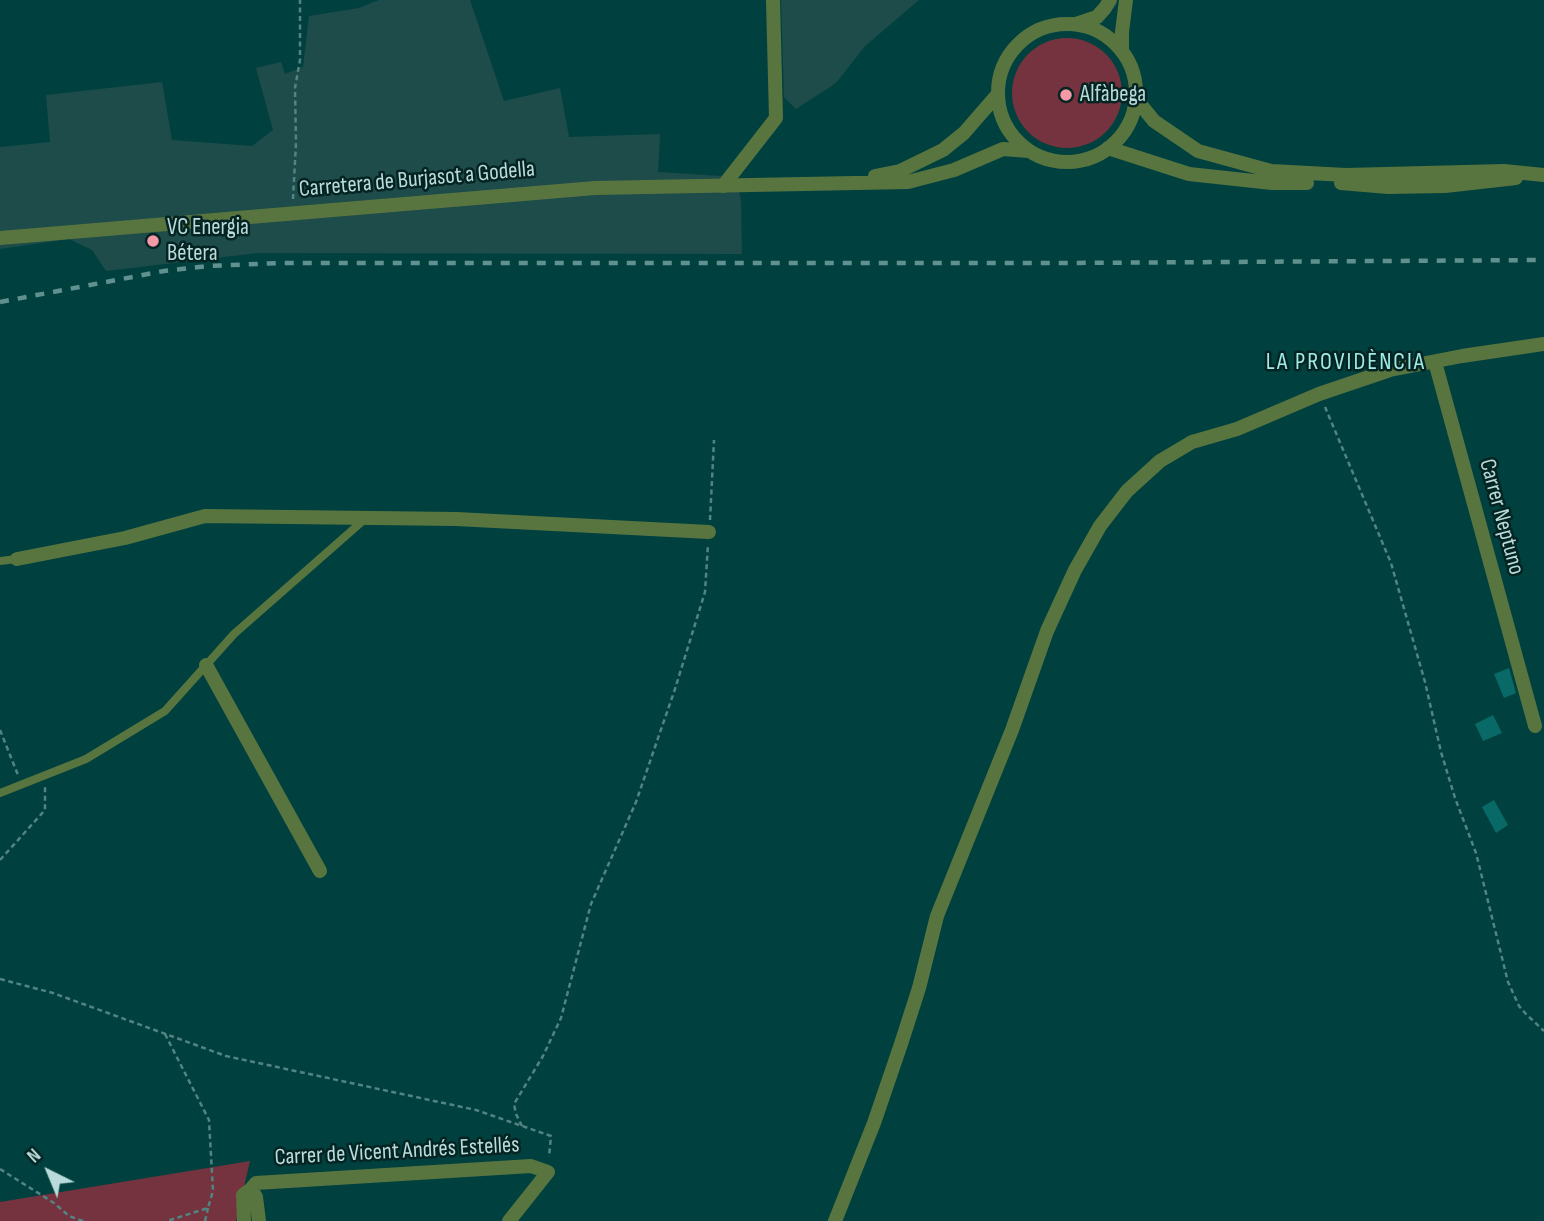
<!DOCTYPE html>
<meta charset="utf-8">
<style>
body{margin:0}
#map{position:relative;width:1544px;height:1221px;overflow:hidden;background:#00413f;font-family:"Sofia Sans Condensed",sans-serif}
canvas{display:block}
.north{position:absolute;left:14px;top:1137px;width:70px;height:70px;-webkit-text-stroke:5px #042423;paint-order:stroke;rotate:317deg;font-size:19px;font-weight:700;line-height:28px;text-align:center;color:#b9dbd9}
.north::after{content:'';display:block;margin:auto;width:24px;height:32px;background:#b9dbd9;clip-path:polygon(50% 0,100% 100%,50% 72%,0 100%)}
</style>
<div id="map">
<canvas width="1544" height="1221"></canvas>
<div class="north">N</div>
</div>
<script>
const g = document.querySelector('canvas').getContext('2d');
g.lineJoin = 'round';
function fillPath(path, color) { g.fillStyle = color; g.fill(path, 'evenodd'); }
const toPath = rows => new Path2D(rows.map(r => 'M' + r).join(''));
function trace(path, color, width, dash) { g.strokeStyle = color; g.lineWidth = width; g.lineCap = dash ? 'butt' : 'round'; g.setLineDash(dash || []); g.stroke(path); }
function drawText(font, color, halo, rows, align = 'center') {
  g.font = font + ' "Sofia Sans Condensed",sans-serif'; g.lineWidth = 5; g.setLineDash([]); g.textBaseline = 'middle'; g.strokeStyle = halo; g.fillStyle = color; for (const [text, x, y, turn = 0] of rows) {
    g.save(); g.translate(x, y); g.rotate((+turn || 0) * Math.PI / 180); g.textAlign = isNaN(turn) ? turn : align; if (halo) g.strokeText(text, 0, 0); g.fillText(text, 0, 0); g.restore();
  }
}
fillPath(toPath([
 [379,0,470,0,504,101,560,88,569,137,660,134,658,172,736,177,741,201,742,254,258,253,106,271,92,250,69,239,0,249,0,147,50,142,46,95,162,82,172,140,252,146,273,130,256,68,281,62,285,74,303,67,309,16,359,8],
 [781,0,919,0,865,46,836,83,796,109,784,97]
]), '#1e4c4a');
fillPath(toPath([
 '1012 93a55 55 0 1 1 110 0a55 55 0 1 1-110 0Z',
 [250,1161,236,1221,0,1221,0,1202]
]), '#74333e');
fillPath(toPath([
 [1509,668,1516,693,1504,698,1494,674],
 [1493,715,1502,733,1483,741,1475,724],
 [1494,800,1508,825,1496,833,1482,807]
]), '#086966');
trace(toPath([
 [293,199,296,143,295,88,300,60,300,0],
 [1325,407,1391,563,1425,682,1441,752,1455,798,1476,853,1508,982,1519,1006,1526,1014,1544,1031],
 [710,520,714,440],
 [0,730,18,775],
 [0,860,45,810,45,786],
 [0,979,53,993,226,1056,476,1110,551,1136,549,1157],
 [165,1034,209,1120,213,1191,208,1208,167,1221],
 [522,1126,516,1114,514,1104,543,1056,561,1018,591,904,636,802,675,689,705,592,708,544],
 [0,1169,54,1203,69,1216,83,1221],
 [205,1221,208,1208]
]), '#518482', 2.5, [5, 3.5]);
trace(toPath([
 [0,561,17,559],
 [0,793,86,759,165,711,234,634,365,519]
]), '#59753f', 8);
trace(toPath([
 [1076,24,1097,17,1105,8,1110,0],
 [1122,51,1122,32,1126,0],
 [723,186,776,118,773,0],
 [1435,362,1535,726],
 [17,559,125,538,205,516,456,519,709,532],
 [206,665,320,871],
 [251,1189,256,1183,531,1166,548,1172,509,1221],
 [244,1221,243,1195,251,1189,256,1197,259,1221],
 [835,1221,874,1123,901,1044,919,988,937,916,1012,730,1047,631,1075,570,1100,526,1127,491,1160,461,1192,442,1237,429,1319,394,1390,370,1462,356,1544,344]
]), '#59753f', 14);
trace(toPath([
 '998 93a69 69 0 1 1 138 0a69 69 0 1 1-138 0Z',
 [1136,99,1154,121,1198,151,1271,171,1346,175,1504,171,1544,175],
 [1108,148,1189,174,1272,183,1307,183],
 [875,176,900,171,943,150,964,133,997,95],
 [1341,183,1388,187,1445,186,1516,178],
 [0,238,595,188,908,182,954,170,1003,149,1029,151]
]), '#59753f', 14);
trace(toPath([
 [0,302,164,271,209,266,279,263,1063,263,1544,260]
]), '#61918f', 4.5, [9, 9]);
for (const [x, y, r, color] of [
 [1066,95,7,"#f49aa6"],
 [153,241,7,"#f49aa6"]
]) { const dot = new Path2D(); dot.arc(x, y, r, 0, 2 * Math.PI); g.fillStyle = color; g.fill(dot); trace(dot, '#042423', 2.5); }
drawText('23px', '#b9dbd9', '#042423', [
 ["Alfàbega",1080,95],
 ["VC Energia",167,228],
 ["Bétera",167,254]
], 'left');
drawText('23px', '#b9dbd9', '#042423', [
 ["Carretera de Burjasot a Godella",417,180,-5],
 ["Carrer Neptuno",1501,517,75],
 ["Carrer de Vicent Andrés Estellés",397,1152,-3]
]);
g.letterSpacing = '2px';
drawText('24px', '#a1ebe7', '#042423', [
 ["LA PROVIDÈNCIA",1346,363]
]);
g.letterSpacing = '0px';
</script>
